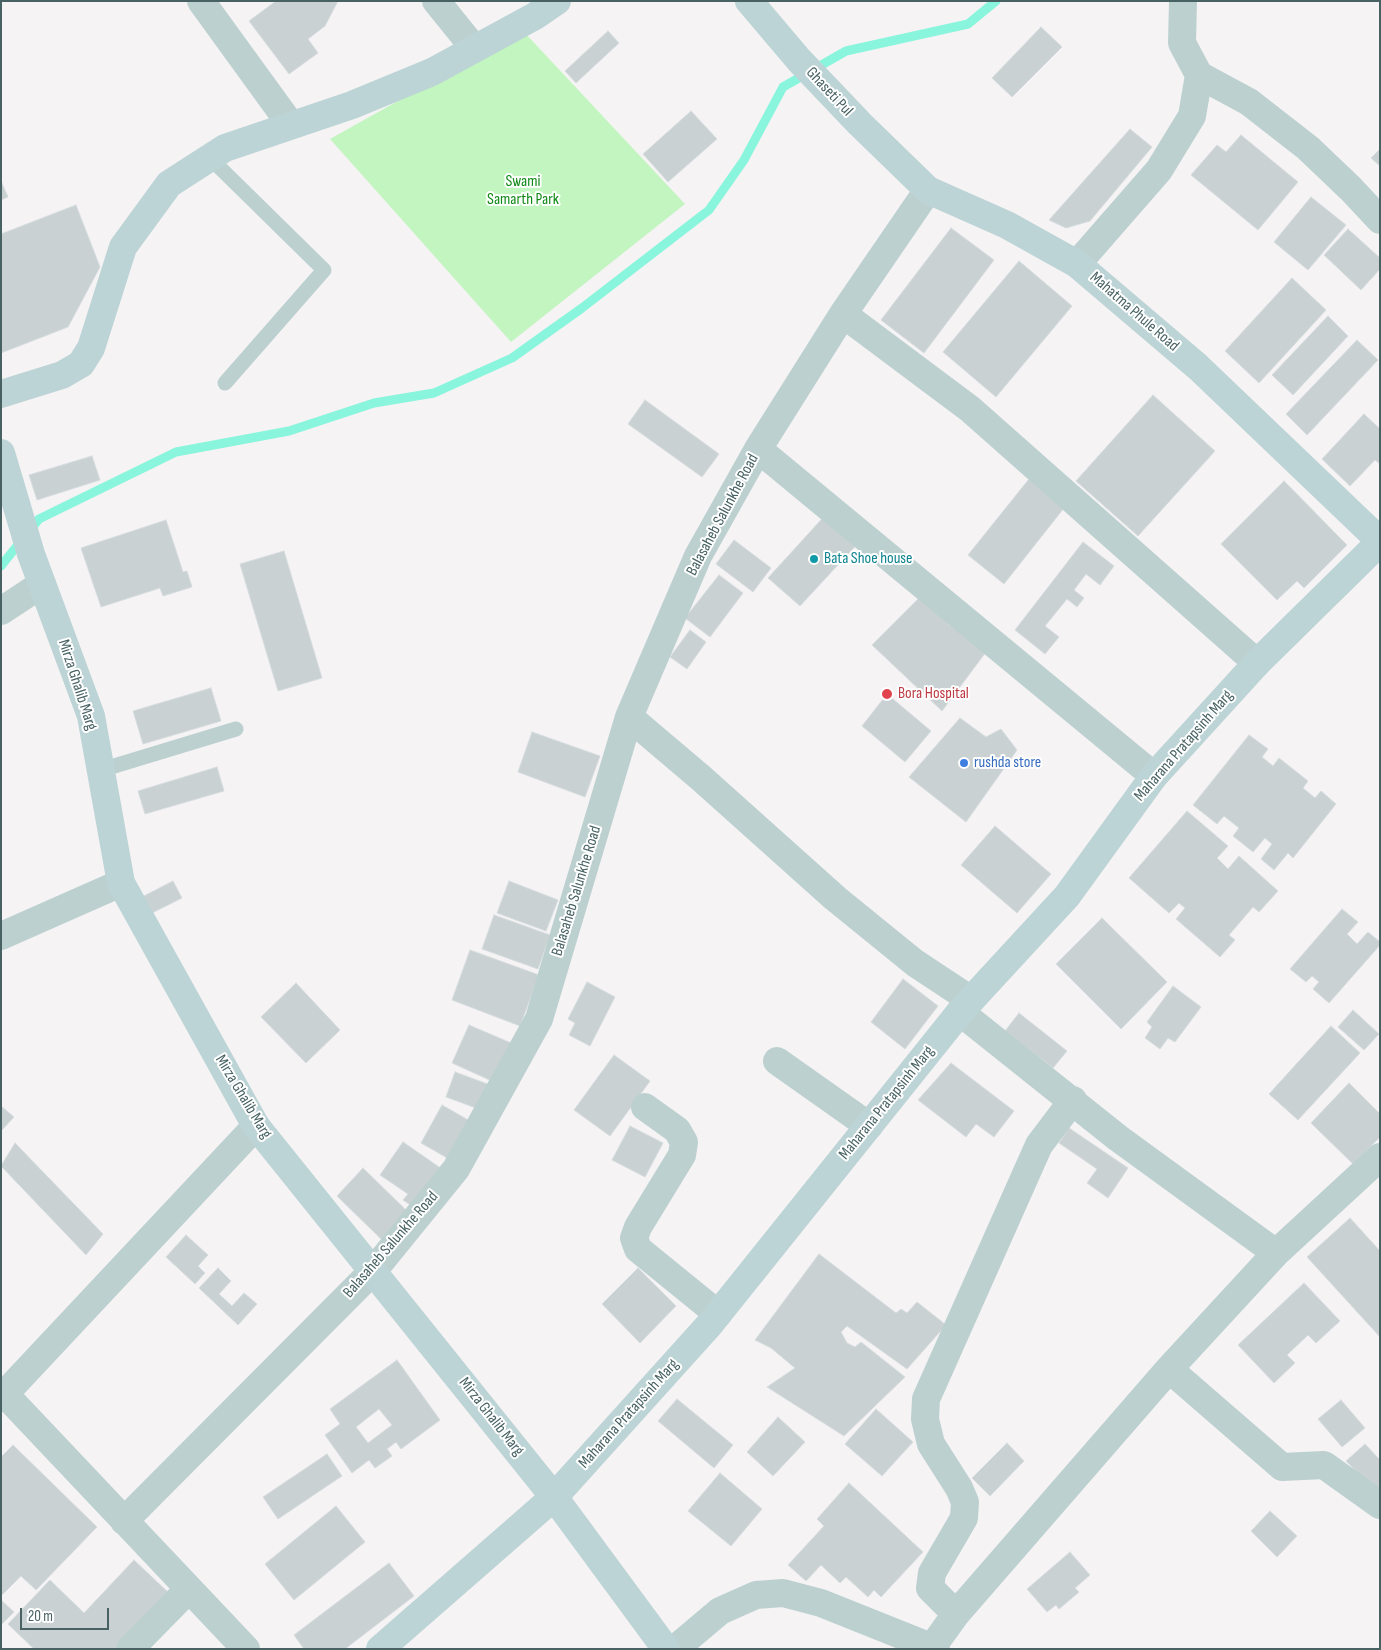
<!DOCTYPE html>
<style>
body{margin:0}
#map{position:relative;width:1381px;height:1650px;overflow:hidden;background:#f5f3f4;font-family:"Sofia Sans Condensed",sans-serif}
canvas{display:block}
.frame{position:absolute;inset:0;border:2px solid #486263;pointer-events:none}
.scale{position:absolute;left:20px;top:1608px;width:89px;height:22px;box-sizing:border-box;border:2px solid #486263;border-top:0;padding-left:6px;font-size:15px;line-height:18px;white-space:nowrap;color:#486263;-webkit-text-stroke:4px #fff;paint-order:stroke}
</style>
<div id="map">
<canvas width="1381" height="1650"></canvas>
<div class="frame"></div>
<div class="scale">20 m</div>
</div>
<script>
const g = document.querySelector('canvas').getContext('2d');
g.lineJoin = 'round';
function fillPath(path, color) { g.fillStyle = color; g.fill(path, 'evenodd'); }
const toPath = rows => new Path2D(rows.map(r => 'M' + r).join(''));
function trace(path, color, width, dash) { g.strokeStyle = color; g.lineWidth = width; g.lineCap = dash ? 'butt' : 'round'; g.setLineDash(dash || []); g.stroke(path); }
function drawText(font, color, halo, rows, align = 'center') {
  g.font = font + ' "Sofia Sans Condensed",sans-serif'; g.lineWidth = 4; g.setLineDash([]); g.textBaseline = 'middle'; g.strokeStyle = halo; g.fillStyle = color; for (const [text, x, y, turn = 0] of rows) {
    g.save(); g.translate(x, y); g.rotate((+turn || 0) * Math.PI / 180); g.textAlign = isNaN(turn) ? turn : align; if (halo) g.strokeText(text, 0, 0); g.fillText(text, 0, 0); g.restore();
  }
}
fillPath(toPath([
 [523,31,685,204,511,342,330,139]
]), '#c2f5bf');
trace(toPath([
 [29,531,39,519,176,452,289,431,374,403,434,393,512,358,582,308,709,210,744,160,783,87,846,51,968,24,996,1],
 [1,566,21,541]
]), '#89f5dc', 9);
const building = toPath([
 [276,1,338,1,325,26,308,39,318,53,289,74,249,21,276,1],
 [1041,27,1062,47,1012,97,992,78,1041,27],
 [608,31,619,43,576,83,565,71,608,31],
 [691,111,717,139,668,182,643,154,691,111],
 [1130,129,1152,147,1090,221,1066,228,1049,220,1130,129],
 [1241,135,1298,182,1258,230,1191,175,1217,145,1226,152,1241,135],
 [1380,149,1380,166,1371,158,1380,149],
 [1,181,8,197,1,200,1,181],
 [1311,197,1346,225,1308,270,1274,242,1311,197],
 [76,205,100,267,68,327,1,353,1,234,76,205],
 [951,228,994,260,924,353,881,320,951,228],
 [1348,229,1380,258,1380,269,1361,290,1324,255,1348,229],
 [1019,261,1072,306,996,397,943,352,1019,261],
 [1292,278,1326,310,1259,383,1225,351,1292,278],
 [1328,316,1348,336,1293,395,1272,375,1328,316],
 [1357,340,1378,360,1307,435,1286,414,1357,340],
 [1153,395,1215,451,1138,536,1076,481,1153,395],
 [645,400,719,454,702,477,628,424,645,400],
 [1364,414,1380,429,1380,464,1375,460,1350,486,1322,459,1364,414],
 [92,456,100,480,37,500,29,475,92,456],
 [1029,479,1064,508,1004,584,968,555,1029,479],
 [1284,481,1347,545,1304,588,1297,581,1277,600,1221,544,1284,481],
 [829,511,861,540,800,606,768,578,829,511],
 [166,520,183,572,187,571,192,587,163,596,160,588,101,607,81,548,166,520],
 [734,540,771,568,753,592,716,564,734,540],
 [1083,542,1114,566,1100,585,1086,574,1074,590,1084,598,1077,607,1067,599,1045,626,1059,637,1045,654,1015,630,1083,542],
 [284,551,322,678,278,691,240,564,284,551],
 [719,575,743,593,710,637,685,618,719,575],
 [921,596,948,624,986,652,942,711,872,645,921,596],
 [690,630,706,642,687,669,670,657,690,630],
 [211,688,221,721,143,744,133,711,211,688],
 [887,694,931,731,905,762,862,726,887,694],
 [960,718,986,737,1001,729,1017,750,966,822,909,777,960,718],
 [532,732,600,756,585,797,518,772,532,732],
 [1249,735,1268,749,1262,757,1273,766,1279,758,1308,781,1303,788,1315,798,1321,791,1336,804,1293,858,1288,853,1274,870,1261,859,1272,844,1265,838,1253,852,1233,836,1239,828,1224,816,1217,824,1193,805,1249,735],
 [217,767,224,791,145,814,138,791,217,767],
 [1187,811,1228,846,1217,858,1228,869,1239,856,1278,891,1259,912,1253,907,1229,935,1235,940,1220,957,1176,919,1185,908,1179,903,1169,913,1129,878,1187,811],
 [995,826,1051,874,1017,913,961,865,995,826],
 [173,881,182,898,146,916,138,899,173,881],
 [509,881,558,900,546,931,497,913,509,881],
 [1342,909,1358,922,1347,934,1357,944,1368,932,1380,942,1380,945,1329,1003,1313,989,1319,982,1312,976,1306,982,1290,969,1342,909],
 [494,915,550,935,538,969,482,949,494,915],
 [1102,918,1167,982,1121,1029,1056,964,1102,918],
 [470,950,539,975,520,1026,452,1000,470,950],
 [903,979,938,1006,905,1049,871,1022,903,979],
 [587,982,615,997,590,1046,569,1035,575,1023,568,1019,587,982],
 [296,983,340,1030,306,1063,261,1017,296,983],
 [1173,986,1201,1007,1175,1042,1168,1038,1160,1049,1145,1038,1152,1027,1147,1022,1173,986],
 [1353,1010,1379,1034,1364,1050,1338,1027,1353,1010],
 [1019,1013,1067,1051,1053,1068,1005,1031,1019,1013],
 [469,1025,511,1043,494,1082,452,1063,469,1025],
 [1331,1026,1360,1053,1298,1120,1269,1094,1331,1026],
 [614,1055,650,1081,610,1136,574,1110,614,1055],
 [951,1063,1014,1111,994,1137,976,1124,966,1137,918,1100,951,1063],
 [455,1072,493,1086,484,1111,446,1097,455,1072],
 [1349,1083,1380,1114,1380,1137,1353,1164,1311,1123,1349,1083],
 [442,1105,470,1121,449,1159,421,1143,442,1105],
 [1,1106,14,1117,1,1131,1,1106],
 [630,1126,663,1143,645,1177,612,1160,630,1126],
 [1069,1128,1128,1168,1108,1198,1087,1183,1097,1169,1059,1143,1069,1128],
 [403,1142,442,1169,415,1208,403,1200,408,1194,380,1175,403,1142],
 [15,1143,103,1234,86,1255,1,1166,15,1143],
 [363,1168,408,1212,382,1240,337,1196,363,1168],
 [1350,1218,1380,1251,1380,1337,1307,1257,1350,1218],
 [186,1235,208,1255,198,1266,205,1273,195,1284,166,1257,186,1235],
 [819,1254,896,1313,901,1309,907,1313,917,1302,946,1325,907,1369,847,1326,841,1332,847,1343,855,1347,861,1342,905,1377,844,1436,767,1387,795,1368,771,1348,755,1340,819,1254],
 [218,1268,231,1281,219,1294,232,1306,244,1293,257,1304,238,1325,199,1288,218,1268],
 [638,1268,676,1306,640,1343,602,1304,638,1268],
 [1304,1283,1340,1321,1316,1343,1308,1335,1287,1355,1295,1363,1274,1383,1238,1345,1304,1283],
 [397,1360,440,1420,401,1449,396,1442,387,1449,392,1456,375,1468,369,1460,352,1473,325,1435,340,1424,330,1409,397,1360],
 [379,1409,392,1425,368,1443,356,1427,379,1409],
 [677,1399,733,1445,714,1468,658,1421,677,1399],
 [1341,1400,1365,1428,1342,1447,1318,1419,1341,1400],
 [876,1409,913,1442,882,1476,845,1444,876,1409],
 [778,1417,805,1442,773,1476,747,1452,778,1417],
 [1007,1443,1024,1461,990,1496,972,1478,1007,1443],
 [1365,1444,1380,1460,1380,1496,1346,1461,1365,1444],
 [13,1445,97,1527,36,1590,21,1576,1,1596,1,1457,13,1445],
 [327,1454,342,1476,278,1519,263,1497,327,1454],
 [720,1473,762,1509,731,1546,688,1511,720,1473],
 [849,1483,923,1552,881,1597,874,1590,868,1597,846,1577,840,1583,821,1565,806,1581,788,1565,824,1526,817,1519,849,1483],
 [336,1506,365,1542,294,1600,265,1564,336,1506],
 [1270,1511,1297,1536,1277,1557,1251,1531,1270,1511],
 [1070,1552,1090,1575,1075,1588,1079,1592,1059,1609,1056,1605,1047,1612,1027,1589,1070,1552],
 [134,1560,170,1594,119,1649,34,1649,8,1624,50,1580,84,1613,134,1560],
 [389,1563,414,1596,345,1649,304,1649,294,1635,389,1563],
 [1,1600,14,1612,1,1625,1,1600]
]);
fillPath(building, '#cad1d2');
trace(building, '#d6dcdf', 1);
trace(toPath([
 [210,158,324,270,225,383],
 [101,770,236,729]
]), '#bdd0d0', 15);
trace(toPath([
 [201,1,291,125],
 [436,1,474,48],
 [1199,75,1249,102,1308,148,1351,189,1380,220],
 [1077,264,1159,170,1192,116,1199,75,1182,43,1183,1],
 [843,314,970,409,1257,663],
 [758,449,1154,776],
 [1,611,42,584],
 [629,717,701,778,835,898,915,963,971,1000],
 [1,936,121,883],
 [960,1012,1118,1138,1276,1253],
 [777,1061,869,1126],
 [645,1107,677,1130,684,1142,682,1155,638,1227,634,1238,638,1249,718,1314],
 [1169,1369,1282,1467,1324,1465,1380,1505],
 [1,1390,246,1649],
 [1,1398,256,1126],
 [124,1521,374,1270,456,1169,539,1019,629,717,698,556,758,449,843,314,928,190],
 [956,1614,930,1588,932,1573,964,1518,965,1502,959,1488,931,1444,925,1419,926,1399,1039,1145,1073,1100],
 [933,1646,956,1614,1169,1369,1276,1253,1380,1157],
 [130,1649,189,1589],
 [675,1649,720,1611,756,1595,783,1593,821,1603,936,1649]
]), '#bdd0d0', 28);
trace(toPath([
 [749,1,799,60,860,124,928,190,1007,225,1077,264,1198,367,1380,541],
 [1,394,62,375,81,364,91,348,123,247,169,184,225,148,352,105,432,72,535,16,557,1],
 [1,453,31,554,91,716,121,883,256,1126,554,1497,666,1649],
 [380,1649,554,1497,710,1324,960,1012,1067,896,1154,776,1257,663,1380,542]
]), '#bdd4d6', 28);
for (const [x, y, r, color] of [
 [814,559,5,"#0f9aa8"],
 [887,694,6,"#e0444e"],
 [964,763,5,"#3f7fe0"]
]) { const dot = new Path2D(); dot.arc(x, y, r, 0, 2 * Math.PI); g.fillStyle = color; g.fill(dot); trace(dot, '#fff', 2); }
drawText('16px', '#486263', '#fff', [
 ["Ghaseti Pul",829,92,47],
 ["Mahatma Phule Road",1134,312,41],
 ["Balasaheb Salunkhe Road",723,515,-62],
 ["Mirza Ghalib Marg",77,685,72],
 ["Maharana Pratapsinh Marg",1184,746,-49],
 ["Balasaheb Salunkhe Road",577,891,-73],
 ["Mirza Ghalib Marg",243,1097,59],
 ["Maharana Pratapsinh Marg",887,1103,-51],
 ["Balasaheb Salunkhe Road",391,1245,-49],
 ["Maharana Pratapsinh Marg",629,1414,-48],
 ["Mirza Ghalib Marg",491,1417,52]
]);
drawText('16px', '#0e8916', '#fff', [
 ["Swami",523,182],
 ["Samarth Park",523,200]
]);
drawText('16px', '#0d838f', '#fff', [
 ["Bata Shoe house",824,559]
], 'left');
drawText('16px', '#be3a42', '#fff', [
 ["Bora Hospital",898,694]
], 'left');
drawText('16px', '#366cbe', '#fff', [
 ["rushda store",974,763]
], 'left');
</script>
